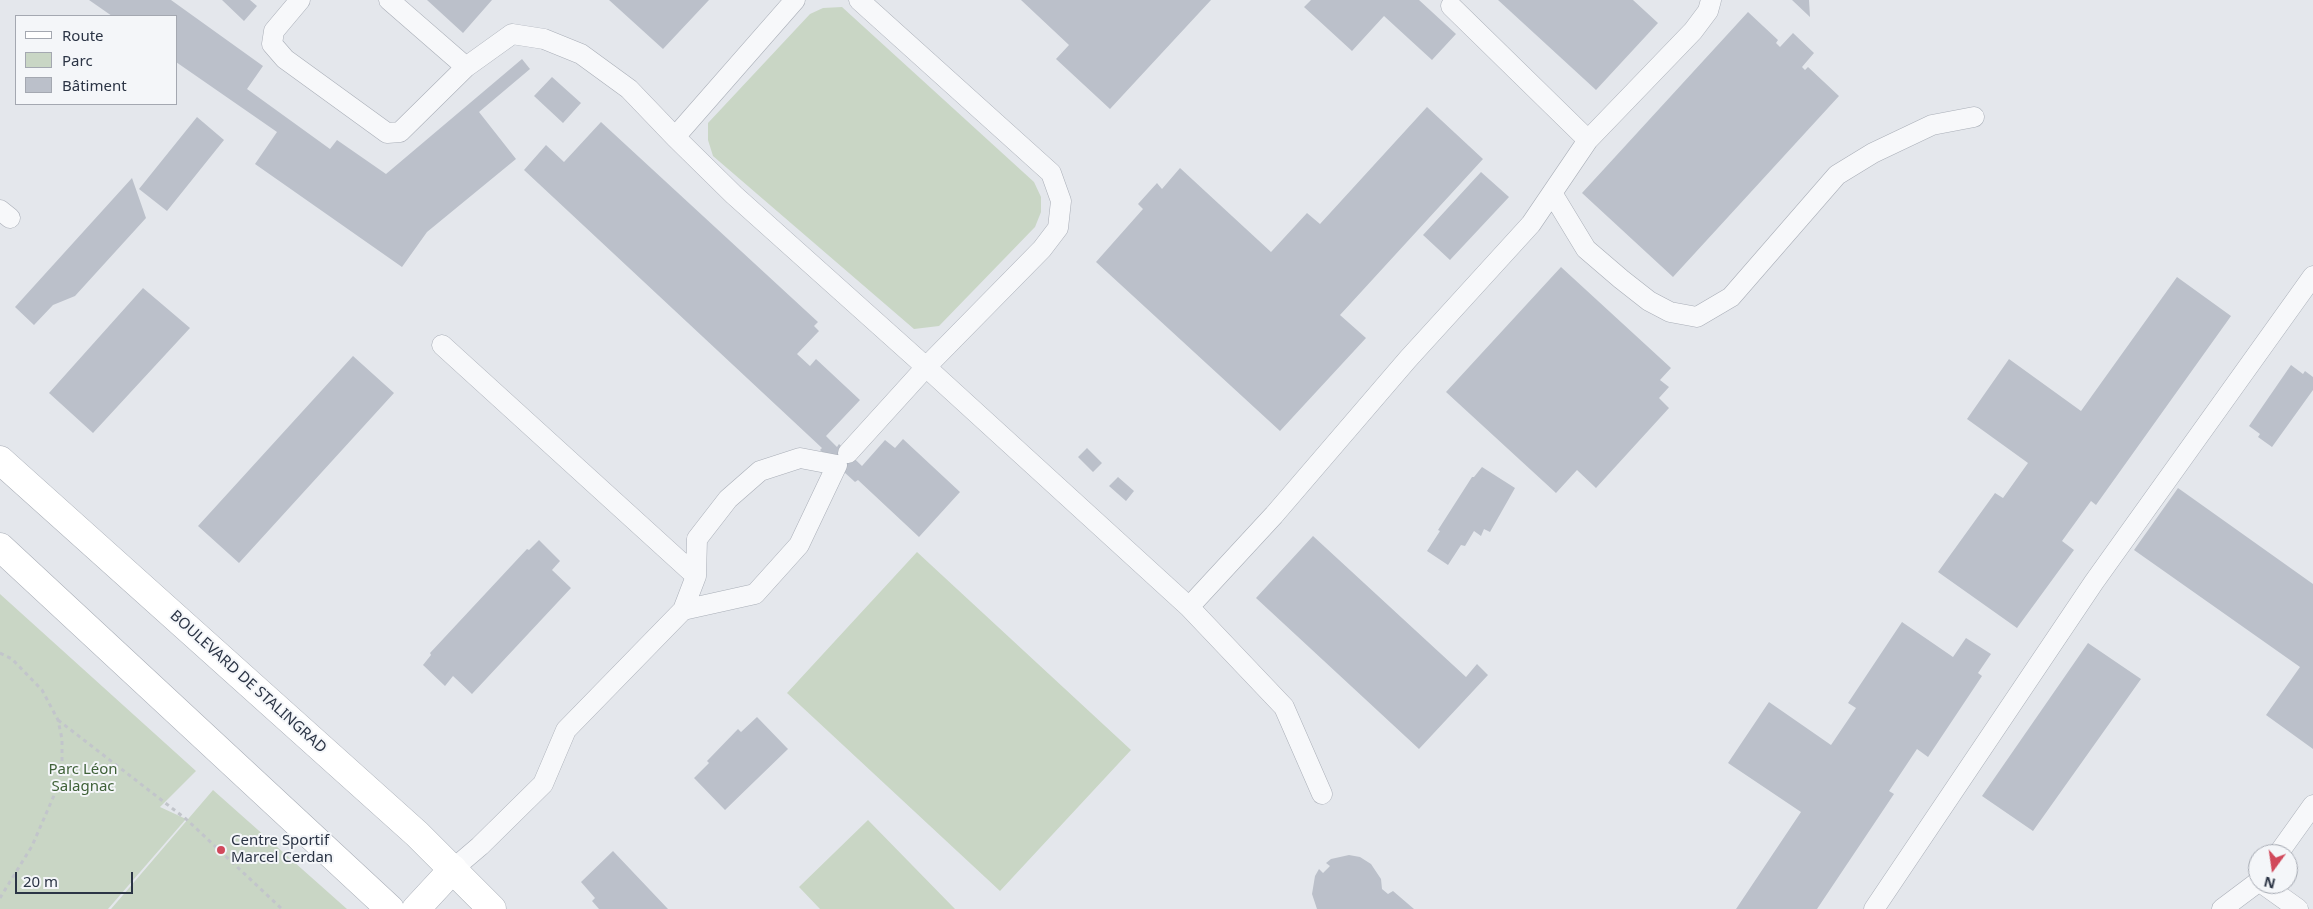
<!DOCTYPE html>
<meta charset="utf-8">
<style>
body{margin:0}
#map{position:relative;width:2313px;height:909px;overflow:hidden;background:#e4e7ec;font-family:"Noto Sans",sans-serif}
canvas{display:block}
.legend{position:absolute;left:15px;top:15px;width:162px;height:90px;box-sizing:border-box;background:#f4f6f9;border:1px solid #a4a8b1;margin:0;padding:6px 9px;list-style:none;font-size:15px;color:#2b3445}
.legend li{display:flex;align-items:center;gap:10px;height:25px}
.legend b{width:25px;border:1px solid #a4a8b1}
.north{position:absolute;left:2248px;top:844px;width:50px;height:50px;box-sizing:border-box;background:#f4f6f9;border:1px solid #a4a8b1;border-radius:50%;rotate:194deg;font-size:14px;font-weight:700;line-height:20px;text-align:center;color:#2b3445}
.north::after{content:'';display:block;margin:auto;width:18px;height:22px;background:#d1495b;clip-path:polygon(50% 0,100% 100%,50% 72%,0 100%)}
.scale{position:absolute;left:15px;top:872px;width:118px;height:22px;box-sizing:border-box;border:2px solid #2b3445;border-top:0;padding-left:6px;font-size:15px;line-height:18px;white-space:nowrap;color:#2b3445;-webkit-text-stroke:4px #f4f6f9;paint-order:stroke}
</style>
<div id="map">
<canvas width="2313" height="909"></canvas>
<ul class="legend">
<li><b style="height:6px;background:#fff"></b>Route</li>
<li><b style="height:14px;background:#c9d6c5"></b>Parc</li>
<li><b style="height:14px;background:#bbc0ca"></b>Bâtiment</li>
</ul>
<div class="north">N</div>
<div class="scale">20 m</div>
</div>
<script>
const g = document.querySelector('canvas').getContext('2d');
g.lineJoin = 'round';
function fillPath(path, color) { g.fillStyle = color; g.fill(path, 'evenodd'); }
const toPath = rows => new Path2D(rows.map(r => 'M' + r).join(''));
function trace(path, color, width, dash) { g.strokeStyle = color; g.lineWidth = width; g.lineCap = dash ? 'butt' : 'round'; g.setLineDash(dash || []); g.stroke(path); }
function drawText(font, color, halo, rows, align = 'center') {
  g.font = font + ' "Noto Sans",sans-serif'; g.lineWidth = 4; g.setLineDash([]); g.textBaseline = 'middle'; g.strokeStyle = halo; g.fillStyle = color; for (const [text, x, y, turn = 0] of rows) {
    g.save(); g.translate(x, y); g.rotate((+turn || 0) * Math.PI / 180); g.textAlign = isNaN(turn) ? turn : align; if (halo) g.strokeText(text, 0, 0); g.fillText(text, 0, 0); g.restore();
  }
}
fillPath(toPath([
 [842,7,1034,182,1041,197,1041,212,1035,227,939,326,914,329,713,156,708,140,708,123,810,14,823,8],
 [917,552,1131,750,1000,891,787,693],
 [0,594,196,771,160,807,186,819,108,909,0,909],
 [213,790,347,909,111,909],
 [868,820,955,909,820,909,799,887]
]), '#c9d6c5');
fillPath(toPath([
 [89,0,171,0,263,66,247,89,330,149,337,140,386,174,522,59,530,69,479,112,516,159,427,232,402,267,255,164,277,132,176,62,176,16,112,16],
 [222,0,250,0,257,6,244,21],
 [427,0,492,0,463,33],
 [609,0,709,0,663,49],
 [1021,0,1211,0,1110,109,1056,59,1069,45],
 [1311,0,1419,0,1456,34,1432,60,1384,16,1352,51,1304,7],
 [1498,0,1633,0,1658,23,1596,90],
 [1792,0,1809,0,1810,17],
 [1748,12,1778,40,1776,43,1780,47,1793,33,1814,53,1802,67,1805,70,1808,67,1839,96,1673,277,1582,193],
 [552,77,581,103,563,123,534,96],
 [1427,107,1483,159,1340,315,1366,338,1280,431,1096,262,1143,209,1138,204,1157,183,1162,189,1180,168,1271,252,1307,213,1320,224],
 [197,117,224,140,167,211,139,189],
 [601,122,818,322,814,326,819,331,797,354,810,366,816,359,860,400,826,436,837,447,839,444,862,466,885,440,895,448,903,439,960,492,919,537,858,480,855,482,820,450,822,448,524,170,546,145,564,162],
 [1481,172,1509,197,1450,260,1423,235],
 [132,178,146,218,75,296,53,305,34,325,15,307],
 [1561,267,1671,368,1660,380,1669,387,1659,398,1669,408,1596,488,1577,470,1556,493,1446,392],
 [2177,277,2231,316,2096,505,2091,501,2062,541,2074,550,2017,628,1938,572,1995,493,2003,498,2028,463,1967,419,2009,359,2081,411],
 [143,288,190,328,93,433,49,393],
 [353,356,394,393,239,563,198,526],
 [2291,365,2303,374,2305,371,2313,377,2313,390,2272,447,2258,437,2260,434,2249,426],
 [1087,448,1102,463,1093,472,1078,457],
 [1482,467,1515,488,1490,532,1484,529,1481,536,1474,531,1465,546,1461,545,1448,565,1427,551,1440,531,1438,530,1472,477,1474,477],
 [1118,477,1134,491,1126,501,1109,486],
 [2178,488,2313,584,2313,749,2266,715,2300,667,2134,550],
 [1313,536,1466,677,1477,664,1488,675,1419,749,1256,598],
 [539,540,560,561,552,570,571,588,472,694,453,676,445,686,423,665,431,655,430,653,527,549,529,550],
 [1902,622,1953,657,1966,638,1991,654,1978,673,1982,676,1928,757,1917,749,1889,791,1894,794,1817,909,1736,909,1801,812,1728,763,1769,702,1831,745,1856,708,1848,703],
 [2088,643,2141,679,2033,831,1982,796],
 [757,717,788,749,725,810,694,778,709,763,707,761,738,729,741,732],
 [613,851,668,909,599,909,592,901,595,898,581,882],
 [1349,855,1360,857,1371,864,1381,879,1382,889,1388,894,1393,891,1414,909,1317,909,1312,894,1315,876,1319,869,1323,873,1330,866,1326,863,1331,859]
]), '#bbc0ca');
const service = toPath([
 [300,0,274,31,272,44,285,59,387,133,400,132,466,67,512,34,544,39,581,54,629,89,675,137],
 [389,0,466,67],
 [795,0,675,137,734,195,926,367,1189,607,1274,515,1408,359,1531,224,1588,140,1693,31,1708,11,1711,0],
 [1451,6,1588,140],
 [1552,193,1586,249,1621,279,1649,301,1670,312,1697,317,1731,297,1837,175,1873,153,1932,125,1974,117],
 [0,210,10,218],
 [442,345,696,576],
 [848,453,926,367,1042,249,1058,228,1061,201,1051,173,859,0],
 [1189,607,1284,707,1322,794],
 [2278,854,2313,805],
 [453,869,480,846,543,784,566,730,683,610,696,576,697,539,728,499,760,471,800,458,837,465,799,545,755,594,683,610],
 [2263,884,2298,909],
 [1874,909,2094,582,2313,276],
 [2222,909,2258,882]
]);
const secondary = toPath([
 [0,460,417,834,492,909],
 [0,547,390,909],
 [416,909,453,869]
]);
trace(service, '#a9aeb7', 21);
trace(secondary, '#a9aeb7', 29);
trace(toPath([
 [0,653,12,659,42,690,58,720,62,739,62,761,59,784,32,846,0,898],
 [58,720,186,819,282,909]
]), '#c2c5cb', 3, [4, 4]);
trace(service, '#f7f8fa', 20);
trace(secondary, '#fff', 28);
for (const [x, y, r, color] of [
 [221,850,5,"#d1495b"]
]) { const dot = new Path2D(); dot.arc(x, y, r, 0, 2 * Math.PI); g.fillStyle = color; g.fill(dot); trace(dot, '#f4f6f9', 2); }
drawText('15px', '#2b3445', '#f4f6f9', [
 ["BOULEVARD DE STALINGRAD",248,682,42]
]);
drawText('15px', '#3f6138', '#f4f6f9', [
 ["Parc Léon",83,770],
 ["Salagnac",83,787]
]);
drawText('15px', '#2b3445', '#f4f6f9', [
 ["Centre Sportif",231,841],
 ["Marcel Cerdan",231,858]
], 'left');
</script>
